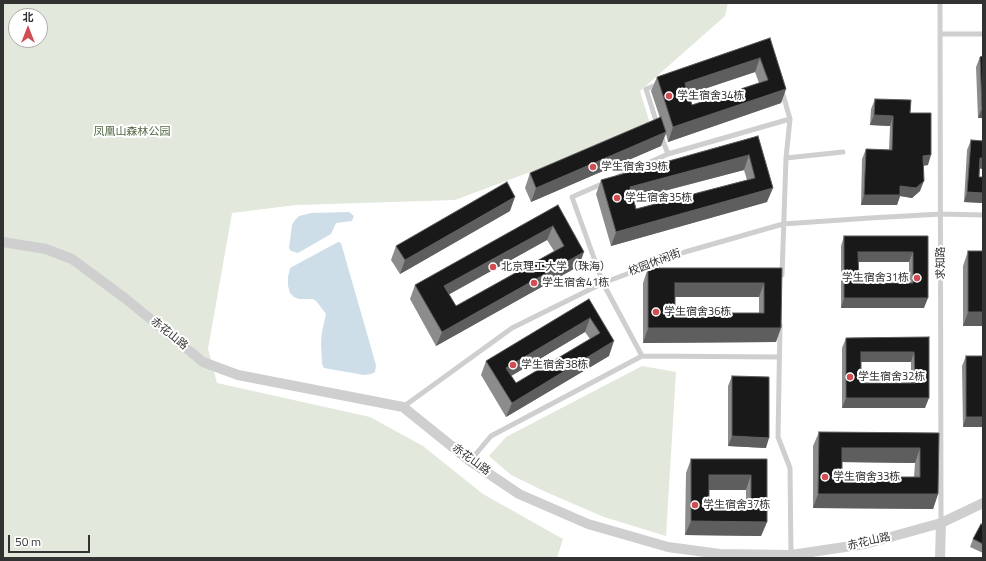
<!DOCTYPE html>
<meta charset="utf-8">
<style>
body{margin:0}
#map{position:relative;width:986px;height:561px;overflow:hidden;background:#fff;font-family:"Titillium Web","Noto Sans SC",sans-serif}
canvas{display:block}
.frame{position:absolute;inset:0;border:4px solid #323232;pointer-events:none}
.north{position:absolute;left:8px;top:8px;width:40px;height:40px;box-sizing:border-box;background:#fff;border:1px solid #adadad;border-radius:50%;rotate:0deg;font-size:11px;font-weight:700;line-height:16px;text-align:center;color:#323232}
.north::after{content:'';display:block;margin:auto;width:14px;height:18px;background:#d04d53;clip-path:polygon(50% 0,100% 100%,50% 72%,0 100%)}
.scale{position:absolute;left:8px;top:535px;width:82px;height:18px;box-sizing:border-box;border:2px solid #323232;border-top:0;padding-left:5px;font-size:12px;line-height:14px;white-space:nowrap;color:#323232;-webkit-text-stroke:3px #fff;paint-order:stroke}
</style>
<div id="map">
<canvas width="986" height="561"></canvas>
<div class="frame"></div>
<div class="north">北</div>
<div class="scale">50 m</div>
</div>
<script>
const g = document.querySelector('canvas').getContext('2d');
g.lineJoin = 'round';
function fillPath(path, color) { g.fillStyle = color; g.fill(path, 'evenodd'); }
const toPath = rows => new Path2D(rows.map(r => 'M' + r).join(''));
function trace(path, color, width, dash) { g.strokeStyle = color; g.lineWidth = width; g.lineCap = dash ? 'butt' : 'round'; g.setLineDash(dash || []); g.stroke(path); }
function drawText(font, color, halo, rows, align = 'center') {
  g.font = font + ' "Titillium Web","Noto Sans SC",sans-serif'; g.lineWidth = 4; g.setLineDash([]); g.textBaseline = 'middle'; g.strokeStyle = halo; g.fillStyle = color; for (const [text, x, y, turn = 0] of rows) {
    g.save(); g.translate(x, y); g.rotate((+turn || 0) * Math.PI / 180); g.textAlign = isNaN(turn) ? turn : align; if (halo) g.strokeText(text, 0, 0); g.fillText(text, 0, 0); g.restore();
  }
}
fillPath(toPath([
 [3,3,728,3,725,16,640,91,651,127,455,200,296,205,232,213,208,349,217,383,370,417,423,446,483,494,563,539,557,558,3,558],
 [16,16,40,16,40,40,16,40],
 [642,366,676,372,666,536,604,517,546,492,511,475,489,456,506,437]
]), '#e2e8dc');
fillPath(toPath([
 [349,212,354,216,352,221,336,223,331,234,298,253,291,251,289,248,292,225,295,220,299,216,311,213],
 [338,242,341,243,376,365,375,372,371,374,364,375,324,368,322,364,321,343,322,332,326,314,317,302,313,299,299,299,294,297,290,293,288,286,288,277,290,268]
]), '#cedee8');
trace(toPath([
 [940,3,941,523],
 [941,34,983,34],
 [782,91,790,119,786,158],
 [657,124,646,89,659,84],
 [661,136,668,154,790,119],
 [619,176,668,154],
 [604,183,572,197,603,283,642,356],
 [782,275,786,158,843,152],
 [780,325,778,437,790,468,791,555],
 [403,407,512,328,603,283,685,252,783,224,870,218,941,214,983,215],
 [470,461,491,436,642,356,779,357]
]), '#cfcfcf', 5);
trace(toPath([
 [3,242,46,249,72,259,126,299,203,362,238,375,403,407,470,461,519,494,588,524,668,547,720,554,791,555,865,544,941,523,983,503],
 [940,558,941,523]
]), '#cfcfcf', 10);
fillPath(toPath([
 [770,38,786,89,781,103,668,142,666,134,661,146,531,202,525,188,530,173,660,118,651,91,657,77],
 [755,72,759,83,692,105,689,94],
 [983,56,983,118,978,118,976,67,980,57],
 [875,99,910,113,928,165,923,166,920,191,912,198,900,196,897,205,861,205,862,159,866,149,889,150,890,126,870,125,871,109],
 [758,136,767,202,611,246,596,194,601,180],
 [744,170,747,180,636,209,634,199],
 [971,140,983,141,983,169,979,168,979,177,983,177,983,203,964,202,967,150],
 [558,205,579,266,436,346,410,299,415,285],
 [547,240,554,251,456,306,449,294],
 [510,211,400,274,391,260,396,246],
 [844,236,928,236,924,308,841,308,841,246],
 [858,262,909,262,909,283,859,283],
 [968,251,983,326,963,326,963,266],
 [648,268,782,268,776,342,643,343,643,283],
 [675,297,759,297,759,313,675,313],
 [589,299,609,356,506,417,481,375,486,361],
 [585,332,590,339,516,383,511,376],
 [929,337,925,408,842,408,842,348,846,338],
 [861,362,911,362,911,383,861,383],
 [966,356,983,427,963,427,962,366],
 [732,376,766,448,728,446,728,386],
 [819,432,939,433,938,494,933,509,813,508,813,446],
 [842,462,915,463,914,477,842,477],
 [691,459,767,459,767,522,761,536,685,535,686,473],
 [709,490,746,490,746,505,709,505],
 [983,525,983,553,970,547,973,539]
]), '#8c8c8c');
fillPath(toPath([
 [760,58,755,72,680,97,685,83],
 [786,89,781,103,668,142,673,127],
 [982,108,983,108,983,118,978,118],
 [874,115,893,116,890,126,870,125],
 [666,132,661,146,531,202,536,188],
 [749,155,744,170,625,201,630,187],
 [931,155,928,165,919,166,923,156],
 [980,158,983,158,983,169,977,168],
 [924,181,920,191,912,198,900,196,897,205,861,205,864,195,900,186],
 [773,188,767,202,611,246,616,232],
 [967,192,983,193,983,203,964,202],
 [515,197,510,211,400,274,405,260],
 [553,226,547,240,439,300,444,286],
 [584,252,579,266,436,346,442,332],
 [858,252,913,252,909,262,855,262],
 [675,283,764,283,759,297,670,297],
 [844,298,928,298,924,308,841,308],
 [968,312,983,312,983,326,963,326],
 [590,318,585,332,501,382,506,368],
 [648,328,781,328,776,342,643,343],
 [614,341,609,356,506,417,512,403],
 [861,352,914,352,911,362,857,362],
 [846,398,929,398,925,408,842,408],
 [966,417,983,417,983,427,963,427],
 [732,436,769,438,766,448,728,446],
 [842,448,920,448,915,463,837,462],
 [709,475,751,475,746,490,704,490],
 [818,494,938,494,933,509,813,508],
 [691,521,767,522,761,536,685,535]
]), '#5e5e5e');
const building = toPath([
 [770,38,786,89,673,127,657,77,770,38],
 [760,58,768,80,692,105,685,83,760,58],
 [983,56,983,108,982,108,980,57,983,56],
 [875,99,911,100,910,113,931,113,931,155,923,156,924,181,916,188,900,186,900,195,864,195,866,149,892,150,893,116,874,115,875,99],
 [661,117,666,132,536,188,530,173,661,117],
 [758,136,773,188,616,232,601,180,758,136],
 [749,155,755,178,636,209,630,187,749,155],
 [971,140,983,141,983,158,980,158,979,177,983,177,983,193,967,192,971,140],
 [507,182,515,197,405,260,396,246,507,182],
 [558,205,584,252,442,332,415,285,558,205],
 [553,226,564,246,456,306,444,286,553,226],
 [844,236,928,236,928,298,844,298,844,236],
 [858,252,913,252,913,283,859,283,858,252],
 [968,251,983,251,983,312,968,312,968,251],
 [648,268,782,268,781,328,648,328,648,268],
 [675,283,764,283,764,313,675,313,675,283],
 [589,299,614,341,512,403,486,361,589,299],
 [590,318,600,333,516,383,506,368,590,318],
 [929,337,929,398,846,398,846,338,929,337],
 [861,352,914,352,915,383,861,383,861,352],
 [966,356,983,356,983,417,966,417,966,356],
 [732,376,769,377,769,438,732,436,732,376],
 [819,432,939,433,938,494,818,494,819,432],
 [842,448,920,448,920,477,842,477,842,448],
 [691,459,767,459,767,522,691,521,691,459],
 [709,475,751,475,751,505,709,505,709,475],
 [981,524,983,525,983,544,973,539,981,524]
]);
fillPath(building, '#191919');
trace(building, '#5e5e5e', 1);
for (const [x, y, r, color] of [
 [669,96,4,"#d04d53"],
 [593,167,4,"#d04d53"],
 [617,198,4,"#d04d53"],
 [493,267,4,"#d04d53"],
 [917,278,4,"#d04d53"],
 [534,283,4,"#d04d53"],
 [656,312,4,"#d04d53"],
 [513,365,4,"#d04d53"],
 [850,377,4,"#d04d53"],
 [825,477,4,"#d04d53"],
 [695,505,4,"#d04d53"]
]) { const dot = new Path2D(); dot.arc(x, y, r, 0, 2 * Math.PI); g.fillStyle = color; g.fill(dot); trace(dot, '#fff', 1.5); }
drawText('11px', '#323232', '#fff', [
 ["学生宿舍34栋",677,96],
 ["学生宿舍39栋",601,167],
 ["学生宿舍35栋",625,198],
 ["北京理工大学（珠海）",501,267],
 ["学生宿舍31栋",909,278,"right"],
 ["学生宿舍41栋",542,283],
 ["学生宿舍36栋",664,312],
 ["学生宿舍38栋",521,365],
 ["学生宿舍32栋",858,377],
 ["学生宿舍33栋",833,477],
 ["学生宿舍37栋",703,505]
], 'left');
drawText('11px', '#546944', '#fff', [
 ["凤凰山森林公园",132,132]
]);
drawText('11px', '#323232', '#fff', [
 ["校园休闲街",655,263,-21],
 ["求知路",941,263,-90],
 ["赤花山路",169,334,39],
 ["赤花山路",471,460,36],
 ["赤花山路",869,542,-13]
]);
</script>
